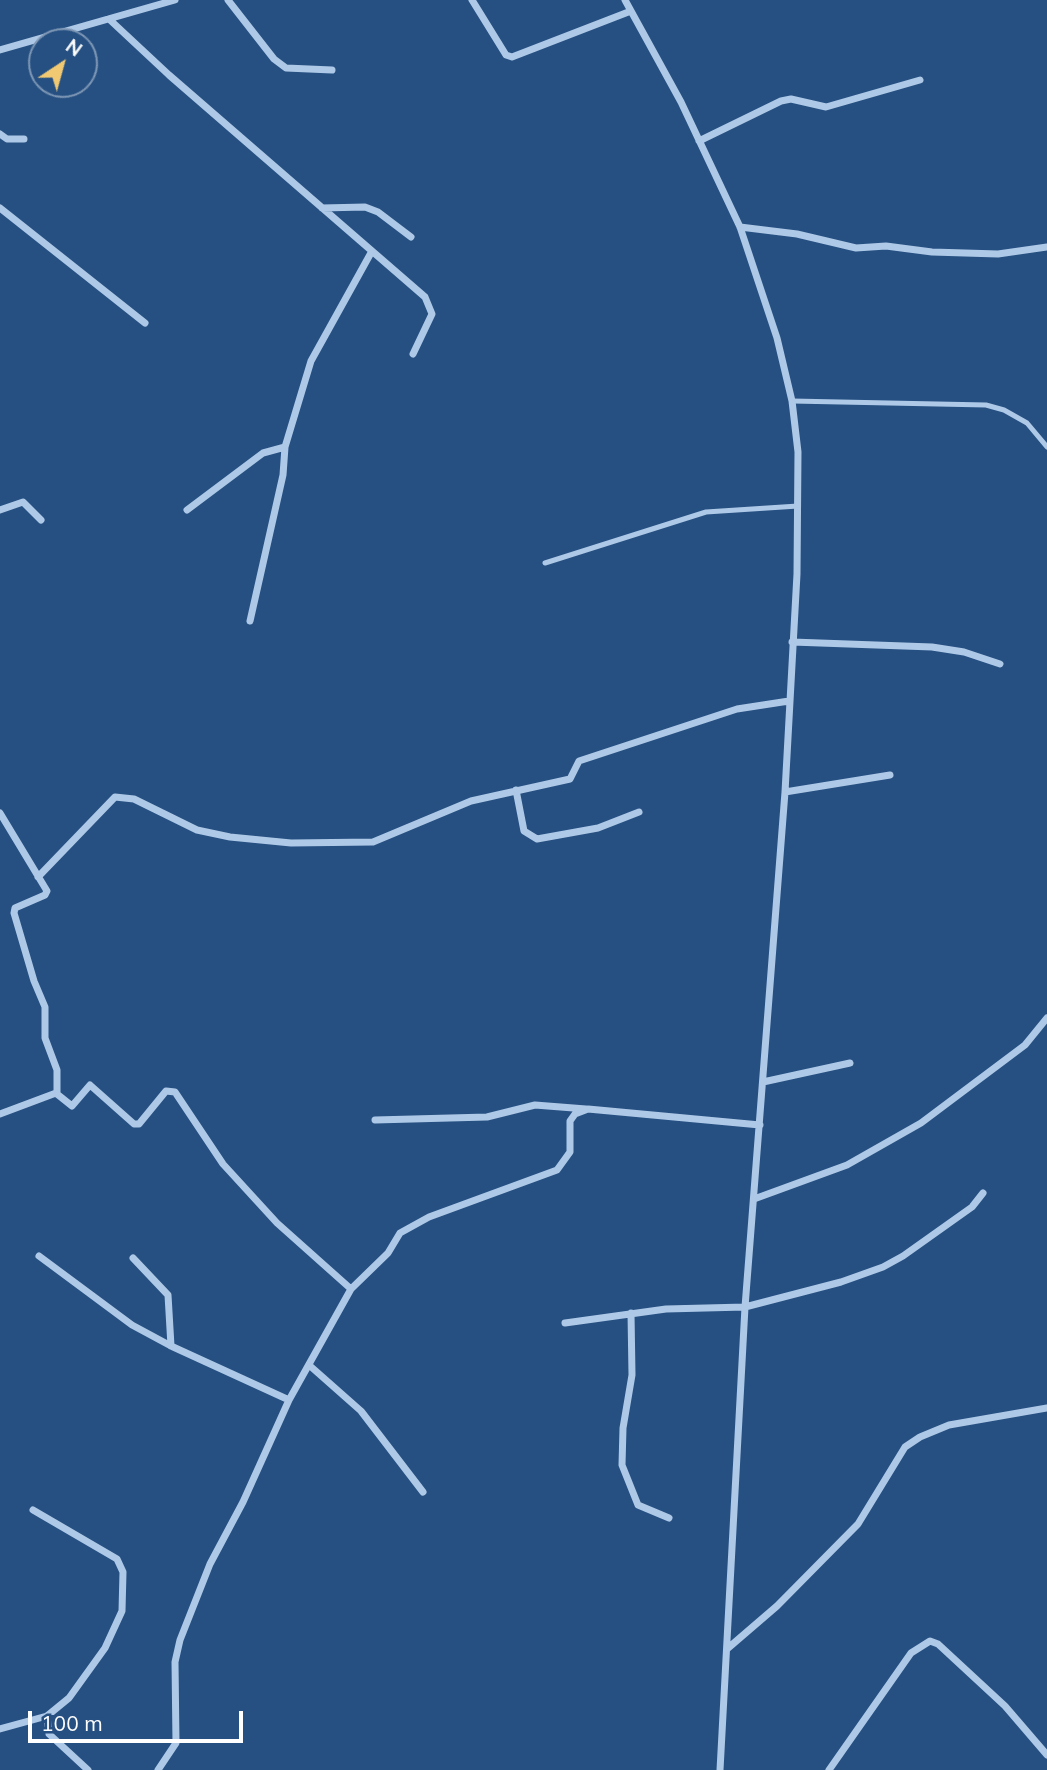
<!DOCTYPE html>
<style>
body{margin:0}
#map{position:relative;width:1047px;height:1770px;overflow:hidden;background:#265082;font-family:Mulish,sans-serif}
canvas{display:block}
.north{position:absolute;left:28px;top:28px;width:70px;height:70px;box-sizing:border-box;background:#265082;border:2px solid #7d96b4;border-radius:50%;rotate:36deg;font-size:19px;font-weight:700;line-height:28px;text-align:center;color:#fff}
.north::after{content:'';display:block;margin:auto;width:24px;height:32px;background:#f0c972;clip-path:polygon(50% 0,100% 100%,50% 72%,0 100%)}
.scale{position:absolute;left:28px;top:1711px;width:215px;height:32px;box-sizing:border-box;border:4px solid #fff;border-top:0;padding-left:9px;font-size:21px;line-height:24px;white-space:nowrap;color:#fff;-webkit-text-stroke:5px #265082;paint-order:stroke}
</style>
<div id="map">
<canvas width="1047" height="1770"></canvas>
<div class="north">N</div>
<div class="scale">100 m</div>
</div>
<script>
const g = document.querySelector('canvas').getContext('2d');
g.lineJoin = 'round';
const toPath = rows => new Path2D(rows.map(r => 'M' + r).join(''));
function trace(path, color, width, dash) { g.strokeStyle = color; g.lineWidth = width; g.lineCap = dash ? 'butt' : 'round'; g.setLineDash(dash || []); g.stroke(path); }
trace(toPath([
 [792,401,986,405,1004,410,1027,423,1047,447],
 [545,563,706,512,798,506]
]), '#aec9e7', 5);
trace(toPath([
 [228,0,274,59,286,68,332,70],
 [472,0,506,55,512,57,631,11],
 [625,0,681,102,740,227,777,338,792,401,798,452,797,574,785,792,745,1307,720,1770],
 [109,19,169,75,425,297,432,314,413,354],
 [0,50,175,0],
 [0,134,7,139,24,139],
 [699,141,781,101,791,99,826,107,920,80],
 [0,208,145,323],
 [322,208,365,207,378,212,411,237],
 [740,227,797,234,856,248,886,246,932,252,998,254,1047,247],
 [0,510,23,502,41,520],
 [187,510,263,453,285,447],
 [250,621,283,475,285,447,311,361,372,251],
 [792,642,932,647,964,652,1000,664],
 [516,790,524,831,537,839,598,828,639,812],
 [785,792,890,775],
 [0,813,47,891,45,895,15,908,14,913,34,981,45,1007,45,1038,57,1070,57,1094,72,1106,90,1085,134,1124,139,1124,166,1091,175,1092,223,1164,277,1223,351,1289],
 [38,877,115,797,134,799,197,830,230,837,291,843,373,842,471,801,570,779,579,761,737,709,789,701],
 [763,1082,850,1063],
 [0,1114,56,1093],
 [375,1120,487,1117,535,1105,586,1109],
 [754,1199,847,1165,921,1123,1025,1045,1047,1018],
 [39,1256,132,1325,171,1346,289,1400],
 [133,1258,168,1295,171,1346],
 [631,1313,632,1375,623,1428,622,1465,638,1505,669,1518],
 [565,1323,666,1309,745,1307,841,1282,883,1267,903,1256,972,1207,983,1193],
 [309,1365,361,1411,423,1492],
 [727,1649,777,1606,858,1524,905,1447,920,1437,949,1425,1047,1408],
 [47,1716,49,1734,88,1770],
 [0,1729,47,1716,69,1698,105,1648,122,1611,123,1572,117,1559,33,1510],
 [158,1770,176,1743,175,1662,180,1640,210,1564,243,1502,289,1400,351,1289,388,1253,400,1233,429,1217,557,1170,570,1152,570,1121,575,1114,588,1109,760,1125],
 [829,1770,911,1653,930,1641,938,1644,1005,1706,1047,1755]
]), '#aec9e7', 7);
</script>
